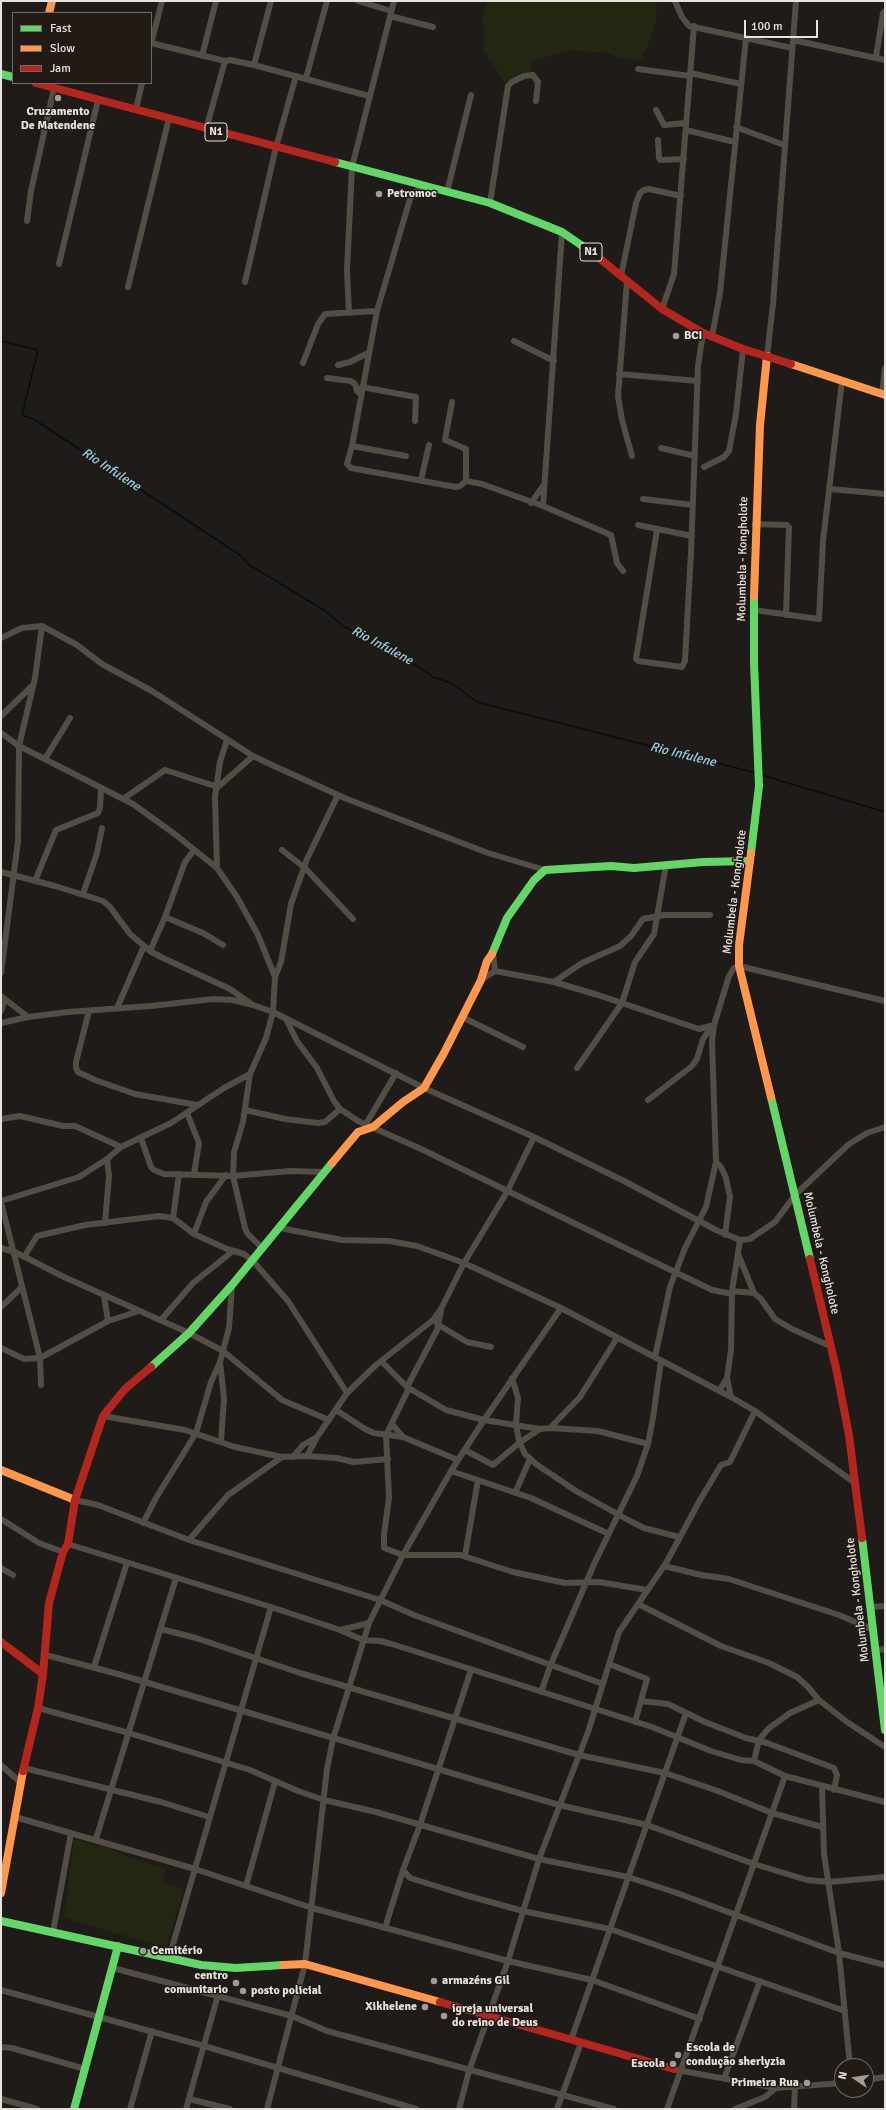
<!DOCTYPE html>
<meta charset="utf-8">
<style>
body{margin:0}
#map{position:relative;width:886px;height:2110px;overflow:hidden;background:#1e1b18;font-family:Signika,sans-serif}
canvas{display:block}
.frame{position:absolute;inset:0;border:2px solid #e8e2de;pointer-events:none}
.legend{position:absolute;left:12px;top:12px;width:140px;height:72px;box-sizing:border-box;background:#221a14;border:1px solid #716a65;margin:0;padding:5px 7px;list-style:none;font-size:12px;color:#e8e2de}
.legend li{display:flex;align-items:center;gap:8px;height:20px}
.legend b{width:20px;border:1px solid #716a65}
.north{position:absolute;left:834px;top:2058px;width:40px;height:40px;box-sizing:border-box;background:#221a14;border:1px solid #716a65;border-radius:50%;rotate:283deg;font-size:11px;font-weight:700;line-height:16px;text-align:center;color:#e8e2de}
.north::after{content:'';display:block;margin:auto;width:14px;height:18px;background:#a19c99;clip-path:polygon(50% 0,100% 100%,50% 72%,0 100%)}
.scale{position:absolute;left:744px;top:20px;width:74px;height:18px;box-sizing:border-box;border:2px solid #e8e2de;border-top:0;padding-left:5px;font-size:12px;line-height:14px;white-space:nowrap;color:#e8e2de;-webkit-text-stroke:3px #221a14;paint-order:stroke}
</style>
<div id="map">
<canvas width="886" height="2110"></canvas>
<div class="frame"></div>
<ul class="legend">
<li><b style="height:5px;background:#63d668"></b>Fast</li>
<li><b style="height:5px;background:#ff974d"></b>Slow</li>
<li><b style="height:5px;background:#b3261e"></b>Jam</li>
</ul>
<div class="north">N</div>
<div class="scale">100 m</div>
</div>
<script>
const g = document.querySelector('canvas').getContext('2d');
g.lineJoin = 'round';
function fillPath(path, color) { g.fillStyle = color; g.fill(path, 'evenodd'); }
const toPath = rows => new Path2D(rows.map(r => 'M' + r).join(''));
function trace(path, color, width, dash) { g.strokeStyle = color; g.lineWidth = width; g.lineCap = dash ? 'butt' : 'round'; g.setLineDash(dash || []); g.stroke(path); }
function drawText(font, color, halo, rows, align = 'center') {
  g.font = font + ' Signika,sans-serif'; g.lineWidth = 3; g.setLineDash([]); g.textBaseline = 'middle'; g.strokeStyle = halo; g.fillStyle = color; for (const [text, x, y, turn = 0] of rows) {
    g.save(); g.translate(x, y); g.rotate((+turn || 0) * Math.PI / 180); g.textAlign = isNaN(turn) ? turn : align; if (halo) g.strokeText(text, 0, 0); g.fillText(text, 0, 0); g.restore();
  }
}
fillPath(toPath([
 [487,1,655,1,657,8,656,21,649,43,641,60,621,58,607,53,568,50,533,61,530,73,505,83,483,49,485,41,482,15],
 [74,1839,99,1846,105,1846,120,1854,166,1869,163,1882,184,1889,166,1948,64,1918]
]), '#232611');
trace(toPath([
 [1,341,38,350,22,415,35,420,240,555,248,564,327,612,343,626,407,659,433,677,451,683,477,702,756,773],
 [761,775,885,812]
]), '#030e16', 1.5);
trace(toPath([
 [358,1,391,11],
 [675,1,682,17,689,26,792,48],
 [390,16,433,27],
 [793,40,885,60],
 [151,43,225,61,230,60,254,65,369,96],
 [151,44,162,1],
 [202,56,216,1],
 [876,57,883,13,885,11],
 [254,65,271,1],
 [638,69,690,76],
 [690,73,741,84],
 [306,78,327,1],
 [136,109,142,83],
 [656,110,664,125,686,123],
 [736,127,784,145],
 [206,129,225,61],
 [686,130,735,142],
 [658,140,659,158,660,160,684,159],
 [427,187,415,192,410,199,377,311,352,446,347,464,351,468,456,487,460,486,466,481,482,484,543,506,611,535,617,563,623,571],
 [447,192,471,95],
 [490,203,508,86,512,82,524,76,533,75,538,82,536,101],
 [27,221,31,191,54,88],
 [59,264,98,100],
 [621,276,636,203,640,193,644,190,649,189,681,196],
 [627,281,618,396,622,420,632,456],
 [245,282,276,147,296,76],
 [128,287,169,118],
 [662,309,674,274,694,26],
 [349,313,347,270,352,167,394,1],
 [712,337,720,293,746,38],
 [514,341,554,361],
 [767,356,773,304,796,1],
 [303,363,318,324,325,314,377,311],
 [338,365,350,362,368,353],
 [619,374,698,381],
 [327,378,351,381,355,384,357,391,361,394],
 [362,387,416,397,415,421],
 [882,394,885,368],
 [452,402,445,440,466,449,466,481],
 [352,446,406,456],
 [661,448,695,456],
 [704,467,724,457,729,451,736,414,743,349],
 [421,480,429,445],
 [830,489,885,494],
 [643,499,693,505],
 [531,503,543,486],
 [543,506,562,232],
 [755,524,787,525,789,527,786,615],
 [638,525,692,536],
 [657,530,636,659,638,661,682,667,685,661,691,552,698,366,703,333],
 [754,610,819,619,823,541,842,381],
 [1,638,22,628,42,626,77,645,102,664,152,691,253,756,274,766,347,799,488,853,545,870],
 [1,716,33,685],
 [1,733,19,746,133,804,176,835,217,868,237,897,258,935,275,977,273,1012,266,1038,250,1074,243,1122,234,1152,233,1176,245,1228,247,1233,263,1249],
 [45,759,70,718],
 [123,799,165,770,218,787,253,756],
 [282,850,305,868,353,919],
 [217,868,215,797,220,762,227,740],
 [1,872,55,886,103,901,110,907,130,934,150,951,163,958,230,989,250,1003],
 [35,881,56,830,98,813,100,808,101,788],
 [83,894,97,853,102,828],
 [165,917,203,933,223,945],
 [150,951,165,917,185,862,194,850],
 [493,953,495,971],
 [1,973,18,841,19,746,35,678,42,626],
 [275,977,281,962,291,904,307,859,338,795],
 [481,980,495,971,554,982,598,995,699,1029,714,1025],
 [554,982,582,963,620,946,631,936,643,919,664,915,710,915],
 [1,996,28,1017],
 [117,1008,144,946],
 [1,1011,5,999],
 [89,1011,76,1062,76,1068,78,1072,95,1080,135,1094,197,1105],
 [462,1017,523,1047],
 [286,1019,297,1041,317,1068,334,1101,340,1109,358,1121,421,1149,712,1290,732,1294],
 [1,1023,28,1017,68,1012,151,1006,213,999,233,1000,253,1005,273,1012,424,1088,534,1137,624,1181,716,1230,740,1240,750,1239,775,1222,795,1195,849,1144,867,1133,885,1127],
 [577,1068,622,1003,635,962,654,934,666,865],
 [648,1100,692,1066,697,1059,703,1039,712,1026],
 [245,1110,285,1119,318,1123,325,1122,340,1109],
 [187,1113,199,1143,194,1174],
 [1,1119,20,1116,63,1126,75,1126,121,1147],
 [366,1124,396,1073],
 [141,1138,151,1167,154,1170,164,1174,233,1176,290,1171,324,1172],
 [716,1162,721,1167,726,1178,730,1197,725,1235],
 [1,1201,79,1177,107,1159,121,1147,171,1123,224,1088,250,1074],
 [1,1202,40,1358,41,1385],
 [173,1218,179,1174],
 [105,1223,109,1176,107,1159],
 [280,1228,342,1240,389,1241,417,1246,464,1263,561,1308,731,1397,755,1411,855,1483],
 [194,1234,206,1202,226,1175],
 [1,1248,15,1252,64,1277,189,1333,223,1351,282,1400,329,1420],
 [738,1254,754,1293,761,1299,775,1319,792,1329,830,1346],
 [24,1257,37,1236,85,1225,159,1216,173,1218,194,1234,227,1249,244,1254,253,1261,288,1301,347,1393],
 [732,1291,754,1293],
 [104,1296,108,1321],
 [1,1307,22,1287],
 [161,1320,193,1283,233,1251],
 [437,1324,467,1342,491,1347],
 [1,1348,24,1359,40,1358,108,1321,139,1311],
 [655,1357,670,1287,685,1248,706,1207,716,1162,712,1041,714,1025,729,976,734,968,739,966,885,1001],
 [381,1361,407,1387,446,1410,484,1420,540,1429,550,1428,580,1397,617,1338],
 [512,1378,518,1398,516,1424,519,1441,525,1454,536,1464,576,1491,630,1521,644,1528,679,1537],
 [407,1387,437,1330,441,1311],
 [409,1388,386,1435,389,1498,384,1534,384,1548,403,1555,460,1555,513,1572,565,1583,599,1582,647,1590],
 [719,1391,727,1378],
 [731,1397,727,1378,731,1350,732,1291,740,1240],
 [336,1410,365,1429,374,1433,403,1437,458,1460],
 [103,1416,185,1430,235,1447,282,1457,307,1456,317,1437,347,1393,376,1365,433,1320,441,1309,464,1263,507,1192,534,1137],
 [392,1424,403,1437],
 [550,1428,598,1431,648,1444],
 [221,1441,224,1398,220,1362,229,1328,232,1285],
 [465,1450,493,1465,519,1443,540,1429],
 [307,1456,336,1458,354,1462,388,1459],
 [293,1457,303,1445,317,1437],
 [451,1471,531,1498,609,1534],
 [515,1493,530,1459],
 [75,1500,98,1505,189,1540,380,1600,414,1615,603,1684],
 [1,1519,39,1543,63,1552],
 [143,1523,156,1498,196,1433,211,1382,220,1362],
 [189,1540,228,1495,282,1457],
 [68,1544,271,1607,340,1630,363,1640,380,1641,392,1644,652,1727,711,1751,741,1760,754,1761,785,1776,885,1802],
 [465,1556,478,1480],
 [664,1566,701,1575,729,1579,839,1615,874,1630],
 [1,1568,13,1575],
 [638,1604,721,1646,769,1663,797,1677,808,1687,819,1700,847,1722,885,1747],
 [871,1607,885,1606],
 [161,1629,196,1638,300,1673,579,1755,665,1773,718,1791,772,1813,822,1827],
 [340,1630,369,1623],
 [876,1650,885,1649],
 [46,1655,118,1674,559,1805,647,1825,754,1864,807,1880,829,1882,885,1877],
 [609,1664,647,1679,635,1722],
 [94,1667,127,1563],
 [541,1692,551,1664,595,1562,637,1476,648,1444,653,1418,661,1361],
 [641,1701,668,1704,705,1722,746,1738,767,1743,834,1768,837,1775,834,1790],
 [38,1708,129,1733,250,1770,298,1791,324,1800,376,1812,539,1859,628,1877,677,1893,839,1953,885,1965],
 [754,1761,759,1740,769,1728,790,1713,819,1700],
 [1,1765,21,1783],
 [24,1768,161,1802,209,1817],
 [822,1786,824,1854,839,1953,850,2066],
 [15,1817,195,1869,312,1908,508,1961,592,1980,700,2019],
 [96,1839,176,1578],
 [403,1870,410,1878,465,1895,523,1911,610,1929,845,2011],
 [246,1886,275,1782],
 [385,1928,403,1870,420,1825,471,1670],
 [53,1932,71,1833],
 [169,1958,271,1607],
 [113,1968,292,2016,327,2031,614,2109],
 [1,1990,204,2046,416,2109],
 [571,2040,686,1713],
 [1,2047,12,2048,85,2069],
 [677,2070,776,2088,842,2083],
 [724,2079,760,1981],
 [866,2080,885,2077],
 [1,2099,37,2109],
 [189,2099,230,2109],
 [130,2109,152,2031],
 [186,2109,218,1995],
 [267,2109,305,1964,327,1769,333,1739,369,1623,403,1555,451,1471,484,1420,561,1308],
 [459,2109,469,2071,508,1961,539,1859,588,1732,619,1632,666,1563,700,1500,721,1465,730,1462,755,1411],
 [557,2109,581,2043],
 [667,2109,785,1776],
 [735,2109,765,2097,776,2088],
 [794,2109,795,2087]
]), '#524e45', 6);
trace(toPath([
 [1,74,13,77],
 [335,162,490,203,562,232,594,254],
 [751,853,759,786,754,663,754,596],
 [492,954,507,918,534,880,545,870,611,866,634,868,703,862,750,861],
 [771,1097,810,1259],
 [151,1367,189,1333,232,1285,332,1163],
 [862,1538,885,1730],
 [1,1921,201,1965,236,1968,283,1965],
 [74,2109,118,1946]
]), '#63d668', 8);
trace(toPath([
 [49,13,52,1],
 [791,364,885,395],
 [754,596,760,425,767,356],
 [751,853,739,945,739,966,771,1097],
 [332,1163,358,1132,373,1127,403,1102,424,1088,444,1053,481,980,487,961,492,954],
 [1,1470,75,1500],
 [1,1893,23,1771],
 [283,1965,305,1964,440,2002]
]), '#ff974d', 8);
trace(toPath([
 [36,83,335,162],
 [594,254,662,309,703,333,743,349,791,364],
 [810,1259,836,1368,849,1435,862,1538],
 [1,1642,43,1674,38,1708,23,1771],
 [43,1674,49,1603,63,1552,68,1544,75,1500,103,1416,125,1389,151,1367],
 [440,2002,674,2069]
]), '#b3261e', 8);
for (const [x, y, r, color] of [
 [58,98,4,"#a19c99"],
 [379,194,4,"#a19c99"],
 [676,336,4,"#a19c99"],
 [143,1951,4,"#a19c99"],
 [434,1981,4,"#a19c99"],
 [236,1983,4,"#a19c99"],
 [243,1991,4,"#a19c99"],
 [425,2007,4,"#a19c99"],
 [444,2016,4,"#a19c99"],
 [678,2055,4,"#a19c99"],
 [673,2064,4,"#a19c99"],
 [807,2083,4,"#a19c99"]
]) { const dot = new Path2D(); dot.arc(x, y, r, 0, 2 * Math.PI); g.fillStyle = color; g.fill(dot); trace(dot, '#221a14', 1.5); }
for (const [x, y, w] of [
 [216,132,22],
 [591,252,22]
]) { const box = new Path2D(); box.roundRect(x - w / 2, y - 9, w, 18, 3); g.fillStyle = '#221a14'; g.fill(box); trace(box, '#e8e2de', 1); }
drawText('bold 11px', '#e8e2de', null, [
 ["N1",216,132],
 ["N1",591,252]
]);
drawText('bold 12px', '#e8e2de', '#221a14', [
 ["Cruzamento",58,112,"center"],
 ["De Matendene",58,126,"center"],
 ["Petromoc",387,194],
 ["BCI",684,336],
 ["Cemitério",151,1951],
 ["centro",228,1976,"right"],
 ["comunitario",228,1990,"right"],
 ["armazéns Gil",442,1981],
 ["posto policial",251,1991],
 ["Xikhelene",417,2007,"right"],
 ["igreja universal",452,2009],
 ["do reino de Deus",452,2023],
 ["Escola de",686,2048],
 ["condução sherlyzia",686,2062],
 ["Escola",665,2064,"right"],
 ["Primeira Rua",799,2083,"right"]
], 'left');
drawText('12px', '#e8e2de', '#221a14', [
 ["Molumbela - Kongholote",743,559,-89],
 ["Molumbela - Kongholote",735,892,-83],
 ["Molumbela - Kongholote",821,1253,77],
 ["Molumbela - Kongholote",858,1600,-97]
]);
drawText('italic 13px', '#90d2ed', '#221a14', [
 ["Rio Infulene",111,470,33],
 ["Rio Infulene",382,646,28],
 ["Rio Infulene",683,755,14]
]);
</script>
